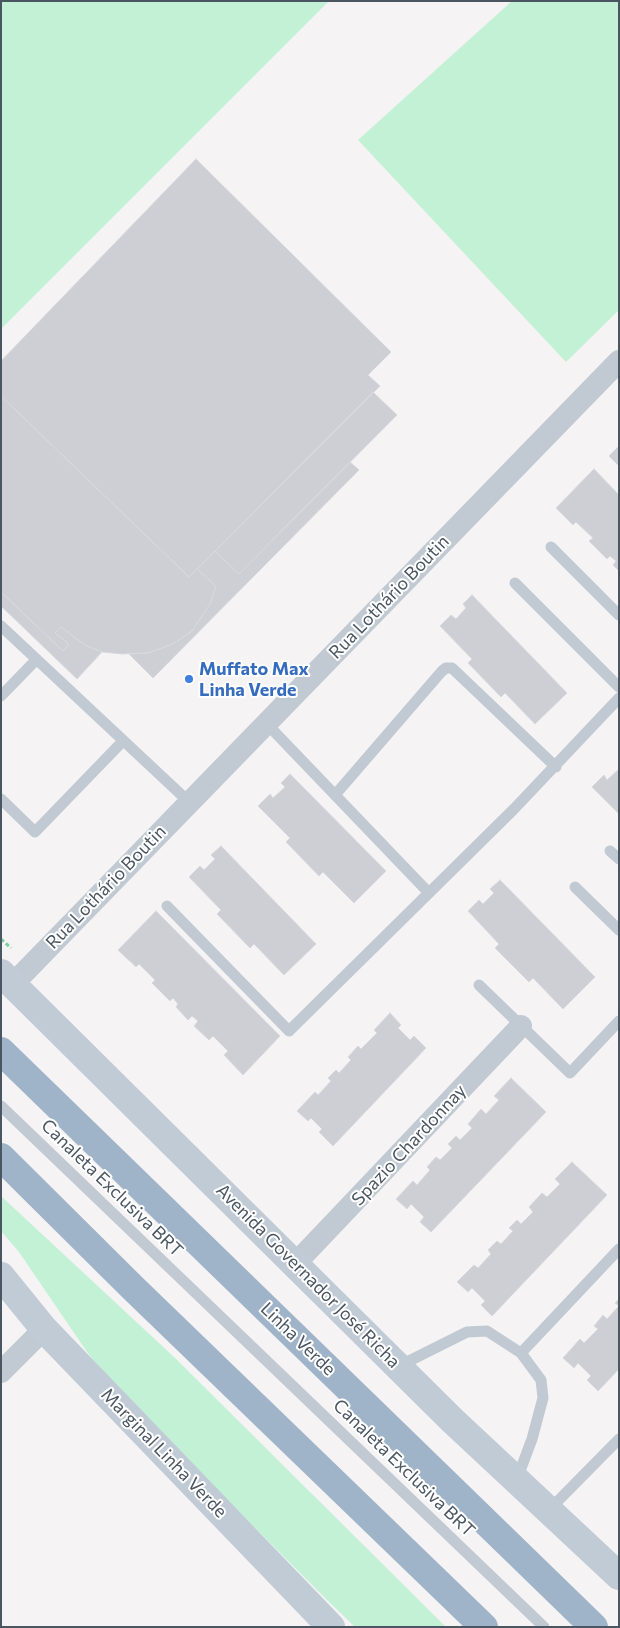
<!DOCTYPE html>
<meta charset="utf-8">
<style>
body{margin:0}
#map{position:relative;width:620px;height:1628px;overflow:hidden;background:#f5f3f3;font-family:Commissioner,sans-serif}
canvas{display:block}
.frame{position:absolute;inset:0;border:2px solid #4a5661;pointer-events:none}
</style>
<div id="map">
<canvas width="620" height="1628"></canvas>
<div class="frame"></div>
</div>
<script>
const g = document.querySelector('canvas').getContext('2d');
g.lineJoin = 'round';
function fillPath(path, color) { g.fillStyle = color; g.fill(path, 'evenodd'); }
const toPath = rows => new Path2D(rows.map(r => 'M' + r).join(''));
function trace(path, color, width, dash) { g.strokeStyle = color; g.lineWidth = width; g.lineCap = dash ? 'butt' : 'round'; g.setLineDash(dash || []); g.stroke(path); }
function drawText(font, color, halo, rows, align = 'center') {
  g.font = font + ' Commissioner,sans-serif'; g.lineWidth = 4; g.setLineDash([]); g.textBaseline = 'middle'; g.strokeStyle = halo; g.fillStyle = color; for (const [text, x, y, turn = 0] of rows) {
    g.save(); g.translate(x, y); g.rotate((+turn || 0) * Math.PI / 180); g.textAlign = isNaN(turn) ? turn : align; if (halo) g.strokeText(text, 0, 0); g.fillText(text, 0, 0); g.restore();
  }
}
fillPath(toPath([
 [1,1,329,1,1,329],
 [512,1,619,1,619,310,566,362,358,140],
 [1,1196,174,1357,446,1627,355,1627,328,1601,116,1388,87,1352,19,1252,1,1231]
]), '#c3f1d5');
const building = toPath([
 [196,159,391,352,368,375,380,386,189,577,1,396,1,361,196,159],
 [373,392,397,415,239,574,215,551,373,392],
 [1,396,189,577,197,569,216,586,210,604,192,631,173,644,148,653,122,654,102,652,85,645,61,627,55,633,69,644,63,651,1,592,1,396],
 [619,446,619,466,609,456,619,446],
 [350,462,359,470,153,678,129,654,148,653,173,644,192,631,210,604,216,586,197,569,215,551,239,574,350,462],
 [594,469,619,495,619,571,613,565,616,561,610,556,607,559,589,541,593,538,576,522,573,525,556,508,594,469],
 [1,592,63,651,69,644,55,633,61,627,85,645,102,652,77,679,1,606,1,592],
 [472,595,567,693,535,724,505,693,501,697,468,663,472,659,440,626,451,615,456,619,466,608,463,604,472,595],
 [619,769,619,814,592,787,604,775,607,780,619,769],
 [290,774,386,871,354,903,323,872,319,876,286,842,290,838,258,806,270,794,273,798,285,787,281,783,290,774],
 [221,846,316,944,284,975,254,944,250,948,217,914,221,910,189,877,200,866,204,870,215,859,211,855,221,846],
 [500,880,595,977,563,1009,533,978,529,982,495,948,499,944,468,911,479,900,483,904,494,893,490,889,500,880],
 [156,911,280,1036,243,1075,224,1055,228,1051,213,1036,209,1040,194,1026,198,1021,192,1016,188,1020,176,1007,178,1004,173,998,170,1001,152,983,155,980,139,964,136,967,118,950,156,911],
 [390,1013,401,1025,398,1028,410,1040,414,1036,426,1048,333,1146,319,1132,322,1129,311,1118,308,1121,297,1111,315,1092,318,1095,331,1081,328,1078,336,1070,339,1073,351,1060,348,1057,358,1046,361,1049,377,1033,374,1030,390,1013],
 [511,1078,546,1112,431,1232,420,1222,424,1217,411,1204,407,1209,396,1199,413,1181,417,1185,430,1170,427,1167,436,1157,440,1160,452,1148,448,1144,456,1136,460,1140,472,1128,468,1124,481,1109,486,1114,499,1100,494,1096,511,1078],
 [572,1162,607,1195,492,1316,481,1305,485,1301,472,1288,468,1292,457,1282,474,1265,478,1268,491,1254,488,1250,497,1241,501,1244,513,1231,509,1228,517,1220,521,1224,533,1212,529,1207,542,1193,547,1197,560,1184,555,1179,572,1162],
 [619,1299,619,1369,598,1391,587,1380,591,1376,578,1363,574,1368,563,1358,580,1339,584,1343,598,1329,594,1326,603,1315,607,1319,619,1306,615,1303,619,1299]
]);
fillPath(building, '#cdcfd5');
trace(building, '#d7d9de', 1);
trace(toPath([
 [1,939,11,948]
]), '#7ad0a6', 3, [4, 2.5]);
trace(toPath([
 [551,547,619,615],
 [515,583,619,687],
 [1,626,189,802],
 [1,696,36,660],
 [266,723,429,893],
 [335,795,442,671,446,668,452,668,556,767],
 [1,799,35,832,123,741],
 [610,851,619,859],
 [575,887,619,930],
 [167,906,289,1031,514,809,619,698],
 [479,985,570,1073,619,1021],
 [1,1106,544,1627],
 [521,1353,619,1249],
 [399,1366,467,1332,487,1331,521,1353,541,1380,543,1398,532,1439,517,1479],
 [549,1510,619,1439]
]), '#c1cad2', 11);
trace(toPath([
 [13,984,619,361],
 [296,1263,521,1026],
 [1,1372,44,1329]
]), '#c1cad2', 22);
trace(toPath([
 [1,973,452,1420,619,1576],
 [1,1276,44,1329,331,1627]
]), '#c1cbd6', 28);
trace(toPath([
 [1,1051,594,1627],
 [1,1157,132,1287,484,1627]
]), '#9fb4c9', 28);
for (const [x, y, r, color] of [
 [189,679,5,"#3f7fe0"]
]) { const dot = new Path2D(); dot.arc(x, y, r, 0, 2 * Math.PI); g.fillStyle = color; g.fill(dot); trace(dot, '#fff', 2); }
drawText('18px', '#4a5661', '#fff', [
 ["Rua Lothário Boutin",389,597,-46],
 ["Rua Lothário Boutin",106,887,-46],
 ["Spazio Chardonnay",409,1145,-47],
 ["Canaleta Exclusiva BRT",112,1188,44],
 ["Avenida Governador José Richa",308,1276,45],
 ["Linha Verde",298,1339,44],
 ["Marginal Linha Verde",164,1453,46],
 ["Canaleta Exclusiva BRT",404,1468,44]
]);
drawText('bold 18px', '#366cbe', '#fff', [
 ["Muffato Max",199,669],
 ["Linha Verde",199,690]
], 'left');
</script>
